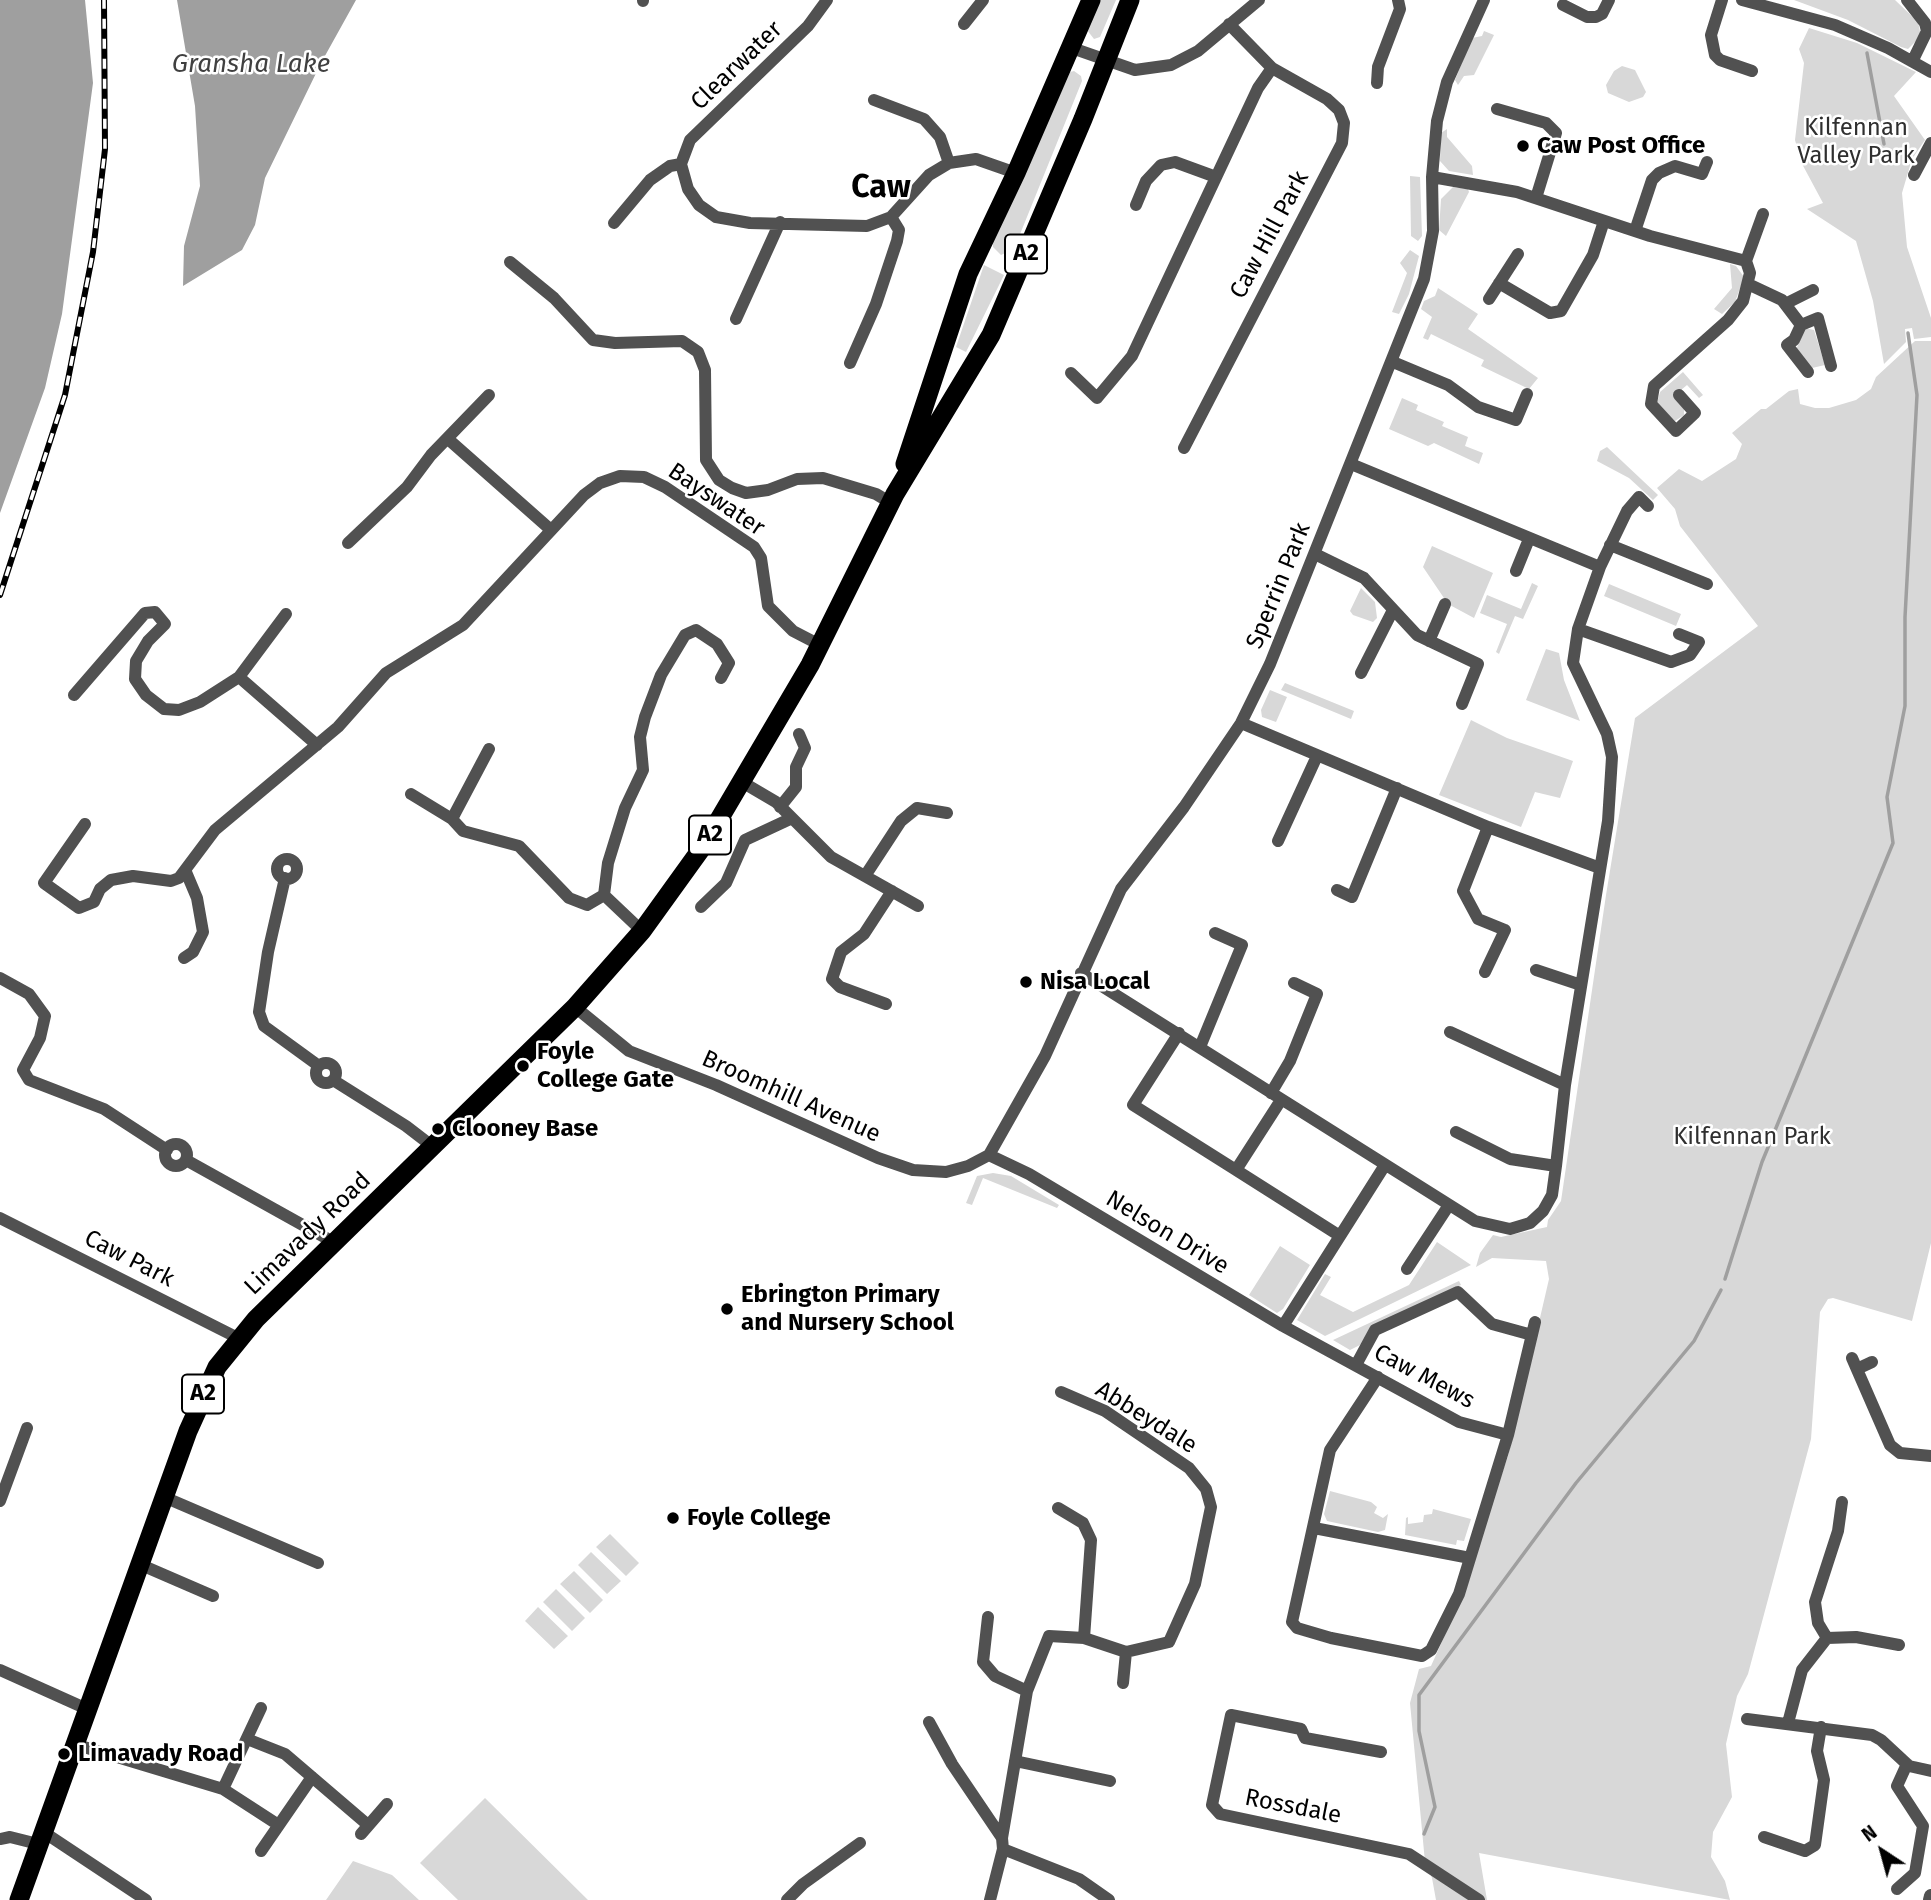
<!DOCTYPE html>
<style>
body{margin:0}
#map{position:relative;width:1931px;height:1900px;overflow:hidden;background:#fff;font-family:"Fira Sans",sans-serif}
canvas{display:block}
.north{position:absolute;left:1847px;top:1816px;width:70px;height:70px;-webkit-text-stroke:5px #fff;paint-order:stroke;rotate:324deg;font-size:19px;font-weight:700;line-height:28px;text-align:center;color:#000}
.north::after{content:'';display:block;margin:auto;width:24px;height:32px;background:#000;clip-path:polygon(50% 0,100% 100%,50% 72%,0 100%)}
</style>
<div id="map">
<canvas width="1931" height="1900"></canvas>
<div class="north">N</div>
</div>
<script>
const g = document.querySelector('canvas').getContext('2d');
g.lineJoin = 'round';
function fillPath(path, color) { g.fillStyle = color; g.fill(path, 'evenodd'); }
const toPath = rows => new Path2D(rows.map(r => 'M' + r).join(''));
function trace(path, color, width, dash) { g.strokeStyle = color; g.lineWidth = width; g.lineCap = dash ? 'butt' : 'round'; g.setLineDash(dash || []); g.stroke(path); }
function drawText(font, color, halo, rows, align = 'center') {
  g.font = font + ' "Fira Sans",sans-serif'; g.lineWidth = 5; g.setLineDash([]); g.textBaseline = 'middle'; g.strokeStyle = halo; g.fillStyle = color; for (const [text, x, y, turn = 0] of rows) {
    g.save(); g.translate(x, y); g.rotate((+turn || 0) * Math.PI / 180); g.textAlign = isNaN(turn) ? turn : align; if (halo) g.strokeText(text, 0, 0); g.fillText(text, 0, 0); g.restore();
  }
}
fillPath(toPath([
 [1098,0,1116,0,1100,37,1094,39,1087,30],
 [1794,0,1895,0,1918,22,1921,36,1908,49,1901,47,1848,20],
 [1809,28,1857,43,1916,72,1894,96,1925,140,1912,159,1902,193,1907,247,1931,318,1931,337,1914,339,1912,328,1905,329,1906,342,1884,364,1873,301,1856,241,1807,209,1823,203,1801,162,1795,140,1804,63,1799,49],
 [1484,31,1494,35,1474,75,1464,76,1458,85,1455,80,1472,38,1482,36],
 [1622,66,1635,70,1646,92,1643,97,1629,102,1608,93,1606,85,1614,71],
 [1074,71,1081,76,1082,81,1014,249,1001,255,993,247,993,242,1070,72],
 [1447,129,1447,137,1472,166,1473,175,1449,171,1440,161,1441,133],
 [1410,176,1420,177,1422,236,1418,241,1411,236],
 [1453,187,1468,189,1469,192,1446,236,1439,230,1441,199],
 [1410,250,1419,256,1409,294,1399,314,1392,312,1407,273,1400,263],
 [1730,264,1736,266,1744,277,1735,302,1722,314,1714,309,1732,288],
 [984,265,1004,275,966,352,956,347],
 [1438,288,1478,314,1468,329,1538,378,1529,389,1481,366,1484,360,1431,334,1428,340,1423,338,1432,317,1421,309,1424,301,1435,296],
 [1805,328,1814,330,1825,365,1812,368,1796,350],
 [1915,341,1931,341,1931,1243,1912,1321,1833,1298,1828,1299,1820,1312,1811,1439,1748,1674,1737,1696,1726,1744,1732,1797,1713,1832,1711,1857,1725,1881,1730,1900,1479,1853,1487,1900,1436,1900,1432,1878,1425,1862,1410,1703,1419,1669,1431,1666,1449,1626,1508,1456,1549,1279,1546,1261,1492,1258,1476,1267,1480,1253,1493,1235,1501,1237,1547,1227,1548,1220,1561,1201,1606,895,1635,718,1758,626,1680,526,1675,509,1657,488,1679,469,1702,481,1736,459,1742,444,1732,433,1761,409,1766,409,1789,391,1798,389,1800,404,1815,408,1829,408,1856,400,1871,389,1876,377],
 [1683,372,1703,395,1699,398,1687,385,1674,396,1684,408,1684,415,1675,421,1657,403,1660,392],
 [1402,398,1418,405,1416,410,1444,422,1442,426,1468,437,1465,446,1483,453,1479,464,1434,443,1428,446,1389,429],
 [1607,447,1658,495,1653,500,1629,478,1597,461,1600,451],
 [1432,546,1493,573,1474,618,1448,604,1423,567],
 [1532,583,1538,586,1523,619,1515,616,1499,654,1496,652,1507,624,1480,613,1487,595,1521,609],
 [1609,584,1681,614,1676,626,1604,596],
 [1361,588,1375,602,1377,618,1373,622,1353,615,1350,611],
 [1546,649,1559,653,1564,680,1580,721,1526,700],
 [1285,683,1354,711,1351,719,1281,690],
 [1270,690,1287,697,1276,722,1262,717,1261,710],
 [1471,720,1507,738,1573,761,1560,798,1535,792,1521,827,1439,795],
 [993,1173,1011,1176,1059,1205,1057,1208,983,1178,972,1205,966,1203,977,1176],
 [1437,1242,1471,1265,1325,1336,1297,1320,1325,1274,1331,1277,1320,1295,1353,1312,1409,1285],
 [1280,1246,1310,1265,1283,1309,1277,1313,1249,1295],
 [1459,1281,1461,1285,1374,1325,1360,1345,1350,1350,1333,1340],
 [1330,1491,1371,1502,1377,1507,1374,1513,1383,1518,1388,1514,1385,1530,1378,1532,1327,1521,1324,1514],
 [1433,1509,1471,1519,1464,1541,1457,1540,1456,1545,1405,1535,1406,1518,1408,1517,1408,1524,1423,1522,1424,1515,1432,1514],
 [610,1534,639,1563,626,1576,596,1547],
 [591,1552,621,1581,607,1594,578,1565],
 [574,1571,603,1600,590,1613,560,1584],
 [556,1589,585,1618,572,1631,543,1602],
 [538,1607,568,1636,554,1649,525,1621],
 [485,1798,588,1900,458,1900,420,1863],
 [353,1861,392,1875,419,1900,326,1900]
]), '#d8d8d8');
fillPath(toPath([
 [0,0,85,0,93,83,62,314,45,388,0,513],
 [177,0,356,0,321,63,265,178,255,225,242,250,183,286,184,246,200,186,195,106]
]), '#9f9f9f');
trace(toPath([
 [1867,53,1884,144],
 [1725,1279,1762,1162,1893,843,1887,797,1905,706,1905,617,1917,395,1908,333],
 [1424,1834,1435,1807,1419,1731,1419,1695,1576,1483,1694,1341,1721,1290]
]), '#9f9f9f', 3.5);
trace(toPath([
 [827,0,808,26,690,140,681,164,688,189,699,205,716,217,750,223,867,226,891,217,929,175,949,163,976,159,1016,173],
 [1722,0,1711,35,1715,55,1720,60,1752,71],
 [1742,0,1835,25,1888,48,1931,72],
 [1907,0,1925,23,1927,31,1913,60],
 [643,1,643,0],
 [1563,5,1587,17,1596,17,1602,14,1609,0],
 [964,24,983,0],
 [1072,48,1135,70,1171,65,1198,51,1259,0],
 [1377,83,1378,67,1400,9,1398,0],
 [874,100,924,119,940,137,949,163],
 [1497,109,1546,123,1556,133,1536,198],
 [1914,175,1931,143],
 [1432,177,1517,192,1650,236,1746,261],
 [1136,205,1146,181,1161,165,1175,162,1216,177],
 [614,223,650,180,670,166,681,164],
 [1635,231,1652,180,1659,173,1675,166,1702,174,1707,162],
 [510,262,554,298,593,340,615,343,682,341,698,352,705,370,706,460,719,480,732,488,746,493,768,490,797,479,823,478,876,494,891,503],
 [1499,283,1550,313,1561,311,1593,255,1604,221],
 [1748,284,1782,300,1801,325],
 [1489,299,1518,254],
 [1785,304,1813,290],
 [736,319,780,222],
 [1393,362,1448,385,1478,407,1516,420,1527,394],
 [850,363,876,304,897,241,899,230,891,217],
 [1808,372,1787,345,1794,340,1801,325,1818,318,1831,366],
 [1071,373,1097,398,1132,356,1258,88,1272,68],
 [1679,395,1695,413,1676,431,1651,404,1654,386,1728,320,1743,301,1750,273,1746,261,1763,214],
 [448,439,551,530],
 [1184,448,1342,143,1344,123,1339,110,1327,99,1272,68,1229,24],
 [348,543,407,487,431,455,489,395],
 [1610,545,1707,584],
 [1315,554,1364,578,1417,635,1478,664,1462,704],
 [1600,567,1627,511,1639,497,1648,506],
 [1516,571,1529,539],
 [1578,629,1671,662,1690,655,1699,642,1679,634],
 [1429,641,1445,604],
 [1361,673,1392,612],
 [239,677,317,745],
 [74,695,145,613,155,612,165,624,148,641,136,661,135,679,146,695,164,709,179,710,200,702,239,677,286,614],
 [1241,723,1488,827,1600,868],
 [742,782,776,802,831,857,918,906],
 [411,794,452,819,463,831,519,846,569,898,587,905,604,895,642,931],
 [780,807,796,787,796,767,805,748,799,734],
 [452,819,489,749],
 [85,824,44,883,79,908,94,902,100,889,111,880,133,876,171,881,179,878,215,830,338,727,386,673,463,625,584,495,600,483,620,476,644,477,665,487,754,547,761,558,768,606,793,631,820,645],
 [1278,841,1317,756],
 '277 869a10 10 0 1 1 20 0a10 10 0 1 1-20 0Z',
 [865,876,901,821,917,808,947,813],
 [285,878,268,952,259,1012,264,1026,319,1066],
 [1337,890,1352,897,1397,788],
 [604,895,608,863,625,808,643,770,640,737,645,717,661,675,685,635,696,630,717,644,729,663,721,678],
 [701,907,726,883,745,840,790,819],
 [184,958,193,952,203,932,197,898,186,872],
 [1536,970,1581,985],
 [1485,972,1505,930,1478,919,1463,891,1488,827],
 [1081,973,1475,1221,1510,1229,1530,1223,1543,1211,1552,1195,1556,1166,1565,1085,1608,821,1612,757,1607,734,1573,663,1578,629,1600,567,1351,464],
 [0,978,29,994,45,1016,40,1038,23,1070,29,1080,104,1109,167,1150],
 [886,1004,840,987,832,979,841,952,864,934,892,891],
 [575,1007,629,1051,716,1085,878,1158,913,1170,946,1172,968,1166,989,1155,1045,1056,1121,889,1184,807,1241,723,1270,664,1424,279,1433,231,1432,177,1437,121,1447,82,1484,0],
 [1450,1032,1565,1085],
 [1179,1033,1133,1105,1236,1170],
 [1200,1047,1242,945,1215,933],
 '316 1073a10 10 0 1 1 20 0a10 10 0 1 1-20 0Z',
 [333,1080,406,1126,432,1146],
 [1271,1093,1290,1061,1317,994,1294,983],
 [1281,1100,1236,1170,1340,1236],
 [1456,1132,1510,1159,1556,1166],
 '165 1155a11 11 0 1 1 22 0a11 11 0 1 1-22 0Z',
 [989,1155,1029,1174,1283,1326,1459,1422,1508,1435],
 [186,1160,335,1243],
 [0,1218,238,1338],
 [1407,1269,1449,1205],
 [1283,1326,1385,1165],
 [1852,1358,1890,1445,1900,1453,1931,1456],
 [1356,1365,1375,1330,1458,1292,1492,1324,1532,1335],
 [1857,1369,1872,1362],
 [1378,1377,1330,1450,1292,1622,1297,1628,1331,1638,1422,1656,1431,1650,1459,1594,1508,1435,1535,1322],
 [164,1497,318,1563],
 [0,1501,27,1428],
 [1058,1508,1083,1523,1091,1540,1084,1638],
 [1314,1528,1470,1558],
 [139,1564,213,1596],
 [988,1617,983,1662,995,1676,1027,1691],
 [1827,1638,1818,1623,1815,1602,1838,1531,1842,1502],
 [0,1670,87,1709],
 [1123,1683,1126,1652],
 [1747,1719,1872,1735,1881,1740,1909,1766,1931,1771],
 [929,1722,952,1764,1002,1838],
 [1788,1723,1802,1670,1827,1638,1856,1637,1899,1645],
 [247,1739,285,1754,368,1825],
 [74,1744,223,1789,277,1824],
 [1381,1752,1305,1738,1301,1729,1231,1715,1212,1805,1220,1814,1409,1854,1479,1900],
 [1015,1761,1110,1781],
 [223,1789,261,1708],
 [42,1831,146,1900],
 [361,1834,387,1804],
 [1764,1837,1805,1851,1815,1845,1824,1780,1817,1751,1821,1727],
 [0,1839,10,1837,38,1844],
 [1003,1849,1079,1879,1109,1900],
 [261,1851,312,1777],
 [1897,1889,1915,1873,1923,1826,1897,1786,1907,1764],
 [787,1900,803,1884,860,1843],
 [990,1900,1003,1849,1002,1838,1027,1691,1049,1636,1084,1638,1126,1652,1169,1642,1195,1584,1211,1507,1206,1489,1189,1468,1105,1411,1061,1392]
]), '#515151', 12);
trace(toPath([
 [1930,1900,1931,1896]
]), '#515151', 14);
trace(toPath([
 [905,464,968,274,1016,173,1091,0],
 [19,1900,188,1431,217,1367,256,1319,575,1007,642,931,704,845,810,665,895,494,991,335,1083,119,1130,0]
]), '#000', 19);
const rail = toPath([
 [0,595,65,395,93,252,105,149,104,0]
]);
trace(rail, '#000', 6);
trace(rail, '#fff', 3.5, [10]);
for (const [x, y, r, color] of [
 [1523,146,7,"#000"],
 [1026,982,7,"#000"],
 [523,1066,7,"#000"],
 [438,1129,7,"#000"],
 [727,1309,7,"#000"],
 [673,1518,7,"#000"],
 [64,1754,7,"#000"]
]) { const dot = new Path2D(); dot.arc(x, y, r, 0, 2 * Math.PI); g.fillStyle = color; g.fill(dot); trace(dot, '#fff', 2.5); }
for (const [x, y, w] of [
 [1026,254,42],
 [710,835,42],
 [203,1394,42]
]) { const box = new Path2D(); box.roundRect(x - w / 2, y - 19.5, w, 39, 5); g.fillStyle = '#fff'; g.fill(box); trace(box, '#000', 2); }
drawText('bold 23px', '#000', null, [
 ["A2",1026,254],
 ["A2",710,835],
 ["A2",203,1394]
]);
drawText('24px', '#000', '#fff', [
 ["Clearwater",737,66,-44],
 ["Caw Hill Park",1270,235,-62],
 ["Bayswater",716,500,34],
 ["Sperrin Park",1279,586,-68],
 ["Broomhill Avenue",791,1097,24],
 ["Nelson Drive",1167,1233,31],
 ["Limavady Road",308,1234,-44],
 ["Caw Park",129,1259,27],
 ["Caw Mews",1424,1377,28],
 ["Abbeydale",1146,1418,32],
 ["Rossdale",1293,1807,11]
]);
drawText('24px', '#2f2f2f', '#fff', [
 ["Kilfennan",1856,128],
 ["Valley Park",1856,156],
 ["Kilfennan Park",1752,1137]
]);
drawText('bold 24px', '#000', '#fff', [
 ["Caw Post Office",1537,146],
 ["Nisa Local",1040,982],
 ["Foyle",537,1052],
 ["College Gate",537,1080],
 ["Clooney Base",452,1129],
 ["Ebrington Primary",741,1295],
 ["and Nursery School",741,1323],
 ["Foyle College",687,1518],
 ["Limavady Road",78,1754]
], 'left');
drawText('italic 26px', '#404040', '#fff', [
 ["Gransha Lake",251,65]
]);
drawText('bold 32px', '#000', '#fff', [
 ["Caw",881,188]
]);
</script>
